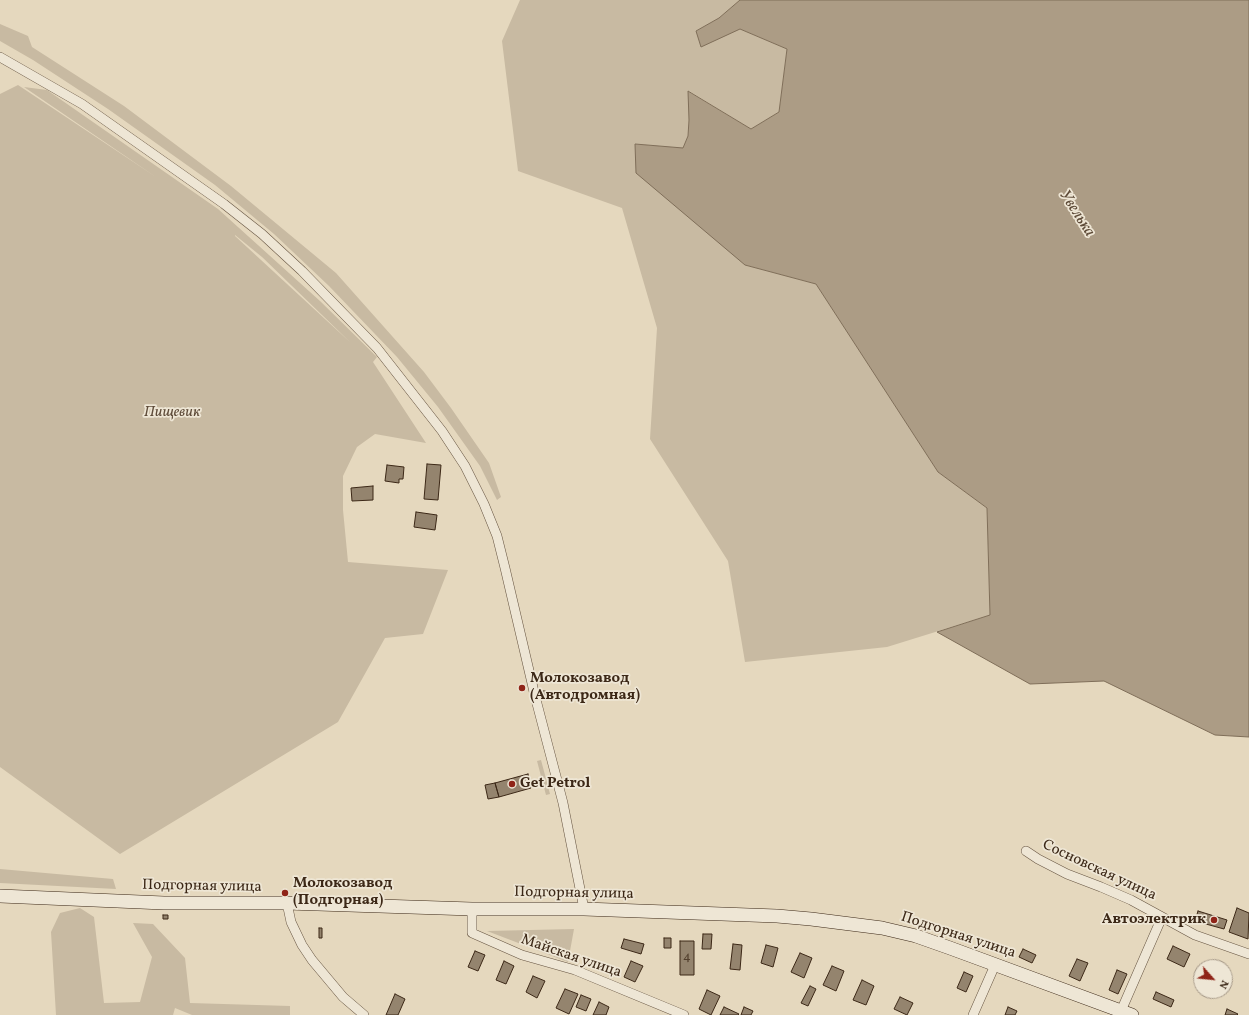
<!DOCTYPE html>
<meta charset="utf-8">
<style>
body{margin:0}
#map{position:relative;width:1249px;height:1015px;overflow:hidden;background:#e5d8be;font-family:Vollkorn,serif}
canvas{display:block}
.north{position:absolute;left:1193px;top:959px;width:40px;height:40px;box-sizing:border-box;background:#eee6d5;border:1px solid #a79a89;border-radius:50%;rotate:117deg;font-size:11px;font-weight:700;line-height:16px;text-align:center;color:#3c2817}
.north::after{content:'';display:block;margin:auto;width:14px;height:18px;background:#8f2418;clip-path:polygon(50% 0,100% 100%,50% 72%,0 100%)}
</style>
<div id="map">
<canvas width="1249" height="1015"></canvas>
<div class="north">N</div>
</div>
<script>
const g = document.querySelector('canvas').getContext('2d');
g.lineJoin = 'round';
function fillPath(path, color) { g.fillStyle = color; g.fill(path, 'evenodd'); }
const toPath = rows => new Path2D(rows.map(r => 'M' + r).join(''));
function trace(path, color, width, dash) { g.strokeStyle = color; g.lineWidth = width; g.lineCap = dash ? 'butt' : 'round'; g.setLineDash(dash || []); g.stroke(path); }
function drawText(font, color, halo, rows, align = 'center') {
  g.font = font + ' Vollkorn,serif'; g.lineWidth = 3.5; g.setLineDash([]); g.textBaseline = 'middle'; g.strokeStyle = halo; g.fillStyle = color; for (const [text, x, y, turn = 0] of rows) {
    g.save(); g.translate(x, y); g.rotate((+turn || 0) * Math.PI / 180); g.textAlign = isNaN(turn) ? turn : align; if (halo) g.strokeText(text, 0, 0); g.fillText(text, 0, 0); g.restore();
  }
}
fillPath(toPath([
 [520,0,740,0,719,18,696,31,740,29,787,49,779,112,751,129,689,91,689,120,688,136,683,149,636,144,745,265,816,284,938,472,987,508,990,615,887,647,745,662,728,561,650,439,657,328,622,208,518,171,502,41],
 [0,24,28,36,32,47,124,106,231,186,336,273,424,372,451,408,489,463,501,497,497,500,480,466,438,407,397,357,329,286,274,234,215,185,108,109,33,60,0,41],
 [18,85,156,177,24,87,47,90,218,209,320,301,377,357,373,362,426,443,375,434,357,447,343,476,343,510,348,562,448,570,423,634,385,638,338,722,120,854,0,767,0,94],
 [235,235,262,257,351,343,235,236],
 [541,760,550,794,546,795,537,761],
 [0,869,113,879,116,889,0,883],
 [80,908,94,917,104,1003,140,1002,152,957,133,923,153,924,185,958,190,1003,290,1006,290,1015,192,1015,175,1008,173,1015,56,1015,51,932,60,913],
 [574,929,568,962,487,931]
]), '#c8baa2');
const water = toPath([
 [740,0,1249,0,1249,737,1215,735,1104,681,1030,684,937,632,990,615,987,508,938,472,816,284,745,265,636,173,635,144,683,148,688,136,689,120,688,91,751,129,779,112,787,49,740,29,701,47,696,31,719,18,740,0]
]);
fillPath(water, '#ac9c85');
trace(water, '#7f6e59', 1);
const building = toPath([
 [427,464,441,465,438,500,424,499,427,464],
 [387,465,404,467,403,479,399,479,399,483,385,481,387,465],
 [373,486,373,500,352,501,351,488,373,486],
 [416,512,437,515,435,530,414,527,416,512],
 [543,691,546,691,548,696,545,696,543,691],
 [528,774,531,788,499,797,495,783,528,774],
 [495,783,499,797,488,799,485,785,495,783],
 [283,892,288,892,288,895,283,895,283,892],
 [1237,908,1249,913,1248,939,1229,932,1237,908],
 [1198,911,1227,920,1224,929,1195,921,1198,911],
 [163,915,168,915,168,919,163,919,163,915],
 [319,928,322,928,322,938,319,938,319,928],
 [703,934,712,934,711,949,702,949,703,934],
 [664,938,671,938,671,948,664,948,664,938],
 [624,939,644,944,641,954,621,948,624,939],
 [680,941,694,941,694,975,680,975,680,941],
 [733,944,742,945,740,970,730,969,733,944],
 [766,945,778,948,773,967,761,963,766,945],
 [1173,946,1190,954,1184,967,1167,959,1173,946],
 [1023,949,1036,955,1032,963,1019,957,1023,949],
 [475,951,485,955,478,971,468,967,475,951],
 [800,953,812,958,804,978,791,972,800,953],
 [1077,959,1088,963,1080,981,1069,976,1077,959],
 [504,961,514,966,506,984,496,980,504,961],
 [631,961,643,966,635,982,624,977,631,961],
 [832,966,844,971,836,991,823,985,832,966],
 [1117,970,1127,974,1118,994,1109,990,1117,970],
 [964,972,973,976,966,992,957,988,964,972],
 [533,976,545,981,537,998,526,992,533,976],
 [862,980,874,986,866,1005,853,1000,862,980],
 [810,986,816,989,808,1006,801,1003,810,986],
 [565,989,578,994,569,1014,556,1008,565,989],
 [707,990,720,996,711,1015,699,1009,707,990],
 [1156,992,1174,1000,1171,1007,1153,999,1156,992],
 [395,994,405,999,398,1015,386,1015,395,994],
 [581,995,591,999,586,1011,576,1007,581,995],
 [900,997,913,1003,907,1015,894,1009,900,997],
 [599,1002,609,1007,606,1015,593,1015,599,1002],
 [724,1007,739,1014,738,1015,720,1015,724,1007],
 [744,1007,753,1011,751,1015,741,1015,744,1007],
 [1008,1007,1017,1011,1015,1015,1005,1015,1008,1007],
 [1227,1009,1238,1014,1237,1015,1225,1015,1227,1009]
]);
fillPath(building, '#94846e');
trace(building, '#3c2817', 1);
const street = toPath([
 [0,57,82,104,224,204,262,234,302,271,377,348,442,431,465,466,484,504,497,536,505,568,535,696,563,803,584,909],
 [1026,851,1038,859,1067,874,1101,887,1131,900,1195,935,1249,954],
 [287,903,291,922,302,945,312,960,343,997,364,1015],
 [472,909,472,933,522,955,575,970,684,1015],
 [1121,1011,1162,917],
 [973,1015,995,965]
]);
const secondary = toPath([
 [0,896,164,903,287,903,472,909,584,909,777,916,811,919,882,928,916,936,950,948,1132,1015]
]);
trace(street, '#665441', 10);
trace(secondary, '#3c2817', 14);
trace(street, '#eee6d5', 9);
trace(secondary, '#eee6d5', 13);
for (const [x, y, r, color] of [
 [522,688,4,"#8f2418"],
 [512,784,4,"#8f2418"],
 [285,893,4,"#8f2418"],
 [1214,920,4,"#8f2418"]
]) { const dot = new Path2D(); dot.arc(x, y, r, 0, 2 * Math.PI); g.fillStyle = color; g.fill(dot); trace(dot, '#eee6d5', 1.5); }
drawText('13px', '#523f2d', null, [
 ["4",687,958]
]);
drawText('italic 15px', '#5f4c3a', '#eee6d5', [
 ["Пищевик",172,413]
]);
drawText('bold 15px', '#3c2817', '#eee6d5', [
 ["Молокозавод",530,679],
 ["(Автодромная)",530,696],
 ["Get Petrol",520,784],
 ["Молокозавод",293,884],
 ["(Подгорная)",293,901],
 ["Автоэлектрик",1206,920,"right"]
], 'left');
drawText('15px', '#3c2817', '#eee6d5', [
 ["Сосновская улица",1099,871,25],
 ["Подгорная улица",202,887,1],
 ["Подгорная улица",574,894,1],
 ["Подгорная улица",958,936,18],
 ["Майская улица",571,957,19]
]);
drawText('italic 16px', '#5e4b38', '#eee6d5', [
 ["Увелька",1076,214,57]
]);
</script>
